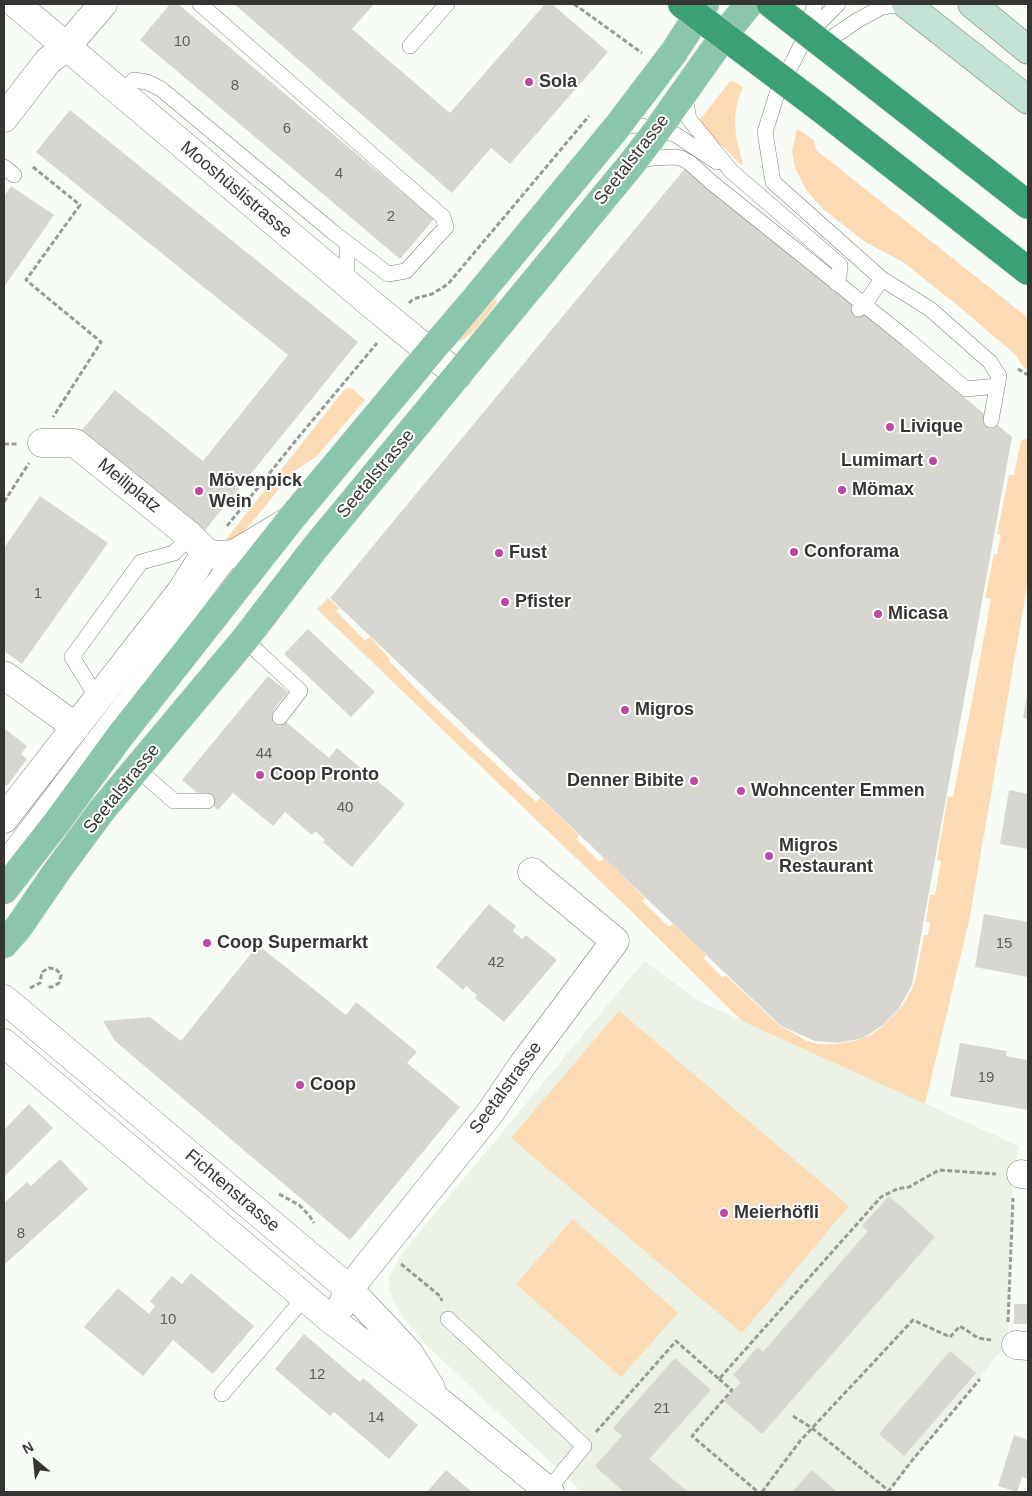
<!DOCTYPE html>
<meta charset="utf-8">
<style>
body{margin:0}
#map{position:relative;width:1032px;height:1496px;overflow:hidden;background:#f8fcf6;font-family:Arial,sans-serif}
canvas{display:block}
.frame{position:absolute;inset:0;border:5px solid #353634;pointer-events:none}
.north{position:absolute;left:10px;top:1436px;width:50px;height:50px;-webkit-text-stroke:4px #fff;paint-order:stroke;rotate:332deg;font-size:14px;font-weight:700;line-height:20px;text-align:center;color:#353634}
.north::after{content:'';display:block;margin:auto;width:18px;height:22px;background:#353634;clip-path:polygon(50% 0,100% 100%,50% 72%,0 100%)}
</style>
<div id="map">
<canvas width="1032" height="1496"></canvas>
<div class="frame"></div>
<div class="north">N</div>
</div>
<script>
const g = document.querySelector('canvas').getContext('2d');
g.lineJoin = 'round';
function fillPath(path, color) { g.fillStyle = color; g.fill(path, 'evenodd'); }
const toPath = rows => new Path2D(rows.map(r => 'M' + r).join(''));
function trace(path, color, width, dash) { g.strokeStyle = color; g.lineWidth = width; g.lineCap = dash ? 'butt' : 'round'; g.setLineDash(dash || []); g.stroke(path); }
function drawText(font, color, halo, rows, align = 'center') {
  g.font = font + ' Arial,sans-serif'; g.lineWidth = 4; g.setLineDash([]); g.textBaseline = 'middle'; g.strokeStyle = halo; g.fillStyle = color; for (const [text, x, y, turn = 0] of rows) {
    g.save(); g.translate(x, y); g.rotate((+turn || 0) * Math.PI / 180); g.textAlign = isNaN(turn) ? turn : align; if (halo) g.strokeText(text, 0, 0); g.fillText(text, 0, 0); g.restore();
  }
}
fillPath(toPath([
 [644,961,701,1002,1019,1146,1013,1173,1008,1342,889,1492,582,1492,425,1344,406,1321,395,1305,389,1290,389,1276,403,1252]
]), '#ebf2e5');
fillPath(toPath([
 [731,80,743,87,738,99,735,117,736,137,743,164,741,165,727,150,705,133,698,122],
 [797,129,814,140,816,150,1028,318,1028,370,1023,367,1016,355,957,305,903,262,865,242,823,209,807,191,795,168,792,151],
 [495,299,497,300,496,304,485,318,475,330,460,342,459,340],
 [351,388,365,400,316,457,293,472,239,538,219,548,345,389],
 [1028,438,1028,581,969,921,925,1104,742,1021,629,909,317,609,328,598,339,608,336,611,365,641,370,637,390,659,389,661,424,697,536,802,540,798,579,835,576,839,600,862,604,858,645,898,642,901,669,927,673,924,706,955,704,959,722,977,725,975,780,1026,807,1041,818,1044,837,1044,854,1041,869,1036,882,1027,902,1006,912,989,916,976,924,935,928,935,930,922,926,921,930,895,935,895,941,861,937,860,948,796,953,797,974,691,991,599,985,598,994,554,997,554,1001,535,997,534,1009,475,1014,475,1021,441],
 [619,1011,849,1206,742,1333,511,1138],
 [573,1219,678,1313,621,1377,516,1284]
]), '#fcdab4');
fillPath(toPath([
 [170,4,178,4,434,219,400,259,140,40],
 [234,4,374,4,352,29,450,113,545,4,552,4,608,52,510,164,491,148,452,193],
 [70,110,358,342,201,535,77,436,115,390,203,461,288,355,36,152],
 [687,166,1012,437,912,985,899,1008,883,1025,863,1038,838,1043,815,1041,781,1026,330,598],
 [11,186,54,215,4,287,4,196],
 [40,496,108,543,22,664,4,651,4,548],
 [308,629,375,692,351,717,284,654],
 [268,676,288,692,273,711,329,758,337,748,364,771,361,775,371,784,375,779,405,804,352,867,323,842,325,840,315,831,312,835,285,812,273,826,233,793,218,810,182,780],
 [1027,696,1028,696,1028,719,1023,718],
 [4,728,27,746,21,754,27,759,7,786,4,784],
 [1009,790,1028,794,1028,849,1000,844],
 [489,904,516,926,513,931,522,939,526,935,557,960,504,1022,475,998,477,995,466,986,463,990,436,967],
 [984,914,1028,922,1028,977,975,967],
 [258,945,346,1015,356,1002,417,1052,407,1063,460,1107,350,1240,115,1041,103,1021,150,1017,181,1041],
 [960,1043,1007,1051,1006,1056,1028,1060,1028,1110,950,1096],
 [29,1104,53,1128,4,1177,4,1128,5,1129],
 [60,1159,88,1189,4,1265,4,1203,27,1182,31,1186],
 [889,1196,935,1237,762,1434,724,1401,741,1382,733,1375,758,1347,763,1352,868,1231,862,1226],
 [191,1273,254,1326,213,1374,173,1340,143,1376,84,1327,118,1288,149,1314,155,1306,150,1301,172,1276,182,1284],
 [1014,1304,1028,1304,1028,1324,1014,1324],
 [304,1334,360,1382,363,1378,418,1425,389,1459,334,1412,330,1416,275,1369],
 [950,1351,976,1373,904,1456,879,1434],
 [675,1358,711,1390,649,1459,688,1492,624,1492,595,1466,622,1436,613,1428],
 [1014,1435,1028,1440,1028,1479,1022,1477,1017,1492,998,1486],
 [446,1470,472,1492,427,1492],
 [812,1470,837,1492,792,1492]
]), '#d7d6d0');
const service = toPath([
 [815,4,804,39,793,62,781,81,765,132,773,182,882,279,864,305,859,309],
 [806,36,838,4],
 [410,46,447,4],
 [818,47,858,20,882,7,904,4],
 [684,93,689,119,731,171,840,265,839,276,836,283],
 [122,94,134,80,147,82,161,89,334,233,388,274,406,271,446,227,443,217,200,4],
 [617,127,637,125,667,132,676,135,717,162],
 [633,162,654,158,673,157,681,158,690,163,711,182,907,339,966,389,997,386],
 [4,167,14,175],
 [347,244,347,283],
 [882,279,930,309,990,362,999,376,991,420],
 [245,639,258,652,300,691,280,717],
 [98,699,72,657,141,562,174,553,190,536],
 [136,768,174,801,207,801],
 [4,858,234,554],
 [448,1319,584,1446,548,1490],
 [222,1394,305,1297]
]);
const minor = toPath([
 [4,118,48,61,67,46,103,4],
 [42,443,75,443,190,536,206,552,215,555,234,554,289,521],
 [4,675,76,727],
 [4,819,182,590,206,552],
 [4,999,349,1289,409,1353,431,1388],
 [4,1043,334,1322,440,1402,550,1492],
 [1021,1174,1028,1175],
 [342,1305,349,1289,490,1113,521,1067,615,941,532,872],
 [1016,1345,1028,1346]
]);
const tertiary = toPath([
 [16,4,375,307,458,375]
]);
const secondary = toPath([
 [906,4,1028,100],
 [972,4,1028,50]
]);
const primary = toPath([
 [4,890,57,822,120,736,290,520,430,352,471,304,617,127,674,52,705,4],
 [4,944,18,928,57,871,102,810,245,639,314,549,633,162,658,129,731,26,749,4]
]);
const motorway = toPath([
 [853,68,1028,205],
 [820,108,1028,271]
]);
trace(service, '#7e817b', 16);
trace(minor, '#7e817b', 29);
trace(tertiary, '#7e817b', 29);
trace(secondary, '#7e817b', 29);
trace(primary, '#d7d7d6', 29);
trace(motorway, '#d7d7d6', 29);
trace(toPath([
 [574,4,642,53],
 [33,167,80,205,26,280,101,342,53,417],
 [409,303,413,299,432,294,448,284,589,116],
 [1018,369,1028,375],
 [4,444,18,444],
 [4,502,29,463],
 [227,526,297,439,377,343],
 [30,988,40,983,42,972,49,968,56,969,61,975,59,983,52,987,46,987],
 [279,1194,299,1205,309,1215,314,1223],
 [401,1264,440,1296,442,1301],
 [1008,1322,1013,1198],
 [719,1379,732,1390,692,1436,758,1492],
 [793,1416,812,1428,889,1491],
 [596,1432,676,1341,719,1379,881,1197,897,1189,909,1187,939,1170,996,1174],
 [762,1492,800,1441,913,1320,950,1337,960,1326,978,1338,991,1340],
 [888,1492,910,1463,980,1379]
]), '#999b97', 3, [5, 2.5]);
trace(service, '#fff', 15);
trace(minor, '#fff', 28);
trace(tertiary, '#fff', 28);
trace(secondary, '#c4e2d5', 28);
trace(primary, '#89c6ac', 28);
trace(motorway, '#3ba074', 28);
const motorwayBridge = toPath([
 [682,4,820,108],
 [771,4,853,68]
]);
trace(motorwayBridge, '#d7d7d6', 29, []);
trace(motorwayBridge, '#3ba074', 28);
for (const [x, y, r, color] of [
 [529,82,5,"#bd49a2"],
 [890,427,5,"#bd49a2"],
 [933,461,5,"#bd49a2"],
 [842,490,5,"#bd49a2"],
 [199,491,5,"#bd49a2"],
 [794,552,5,"#bd49a2"],
 [499,553,5,"#bd49a2"],
 [505,602,5,"#bd49a2"],
 [878,614,5,"#bd49a2"],
 [625,710,5,"#bd49a2"],
 [260,775,5,"#bd49a2"],
 [694,781,5,"#bd49a2"],
 [741,791,5,"#bd49a2"],
 [769,856,5,"#bd49a2"],
 [207,943,5,"#bd49a2"],
 [300,1085,5,"#bd49a2"],
 [724,1213,5,"#bd49a2"]
]) { const dot = new Path2D(); dot.arc(x, y, r, 0, 2 * Math.PI); g.fillStyle = color; g.fill(dot); trace(dot, '#fff', 2); }
drawText('15px', '#5e5e5b', null, [
 ["10",182,42],
 ["8",235,86],
 ["6",287,129],
 ["4",339,174],
 ["2",391,217],
 ["1",38,594],
 ["44",264,754],
 ["40",345,808],
 ["15",1004,944],
 ["42",496,963],
 ["19",986,1078],
 ["8",21,1234],
 ["10",168,1320],
 ["12",317,1375],
 ["21",662,1409],
 ["14",376,1418]
]);
drawText('bold 18px', '#353634', '#fff', [
 ["Sola",539,82],
 ["Livique",900,427],
 ["Lumimart",923,461,"right"],
 ["Mövenpick",209,481],
 ["Wein",209,502],
 ["Mömax",852,490],
 ["Conforama",804,552],
 ["Fust",509,553],
 ["Pfister",515,602],
 ["Micasa",888,614],
 ["Migros",635,710],
 ["Coop Pronto",270,775],
 ["Denner Bibite",684,781,"right"],
 ["Wohncenter Emmen",751,791],
 ["Migros",779,846],
 ["Restaurant",779,867],
 ["Coop Supermarkt",217,943],
 ["Coop",310,1085],
 ["Meierhöfli",734,1213]
], 'left');
drawText('18px', '#353634', '#fff', [
 ["Seetalstrasse",632,160,-52],
 ["Mooshüslistrasse",236,190,40],
 ["Seetalstrasse",376,474,-50],
 ["Meiliplatz",129,486,39],
 ["Seetalstrasse",122,789,-51],
 ["Seetalstrasse",506,1088,-54],
 ["Fichtenstrasse",232,1191,40]
]);
</script>
